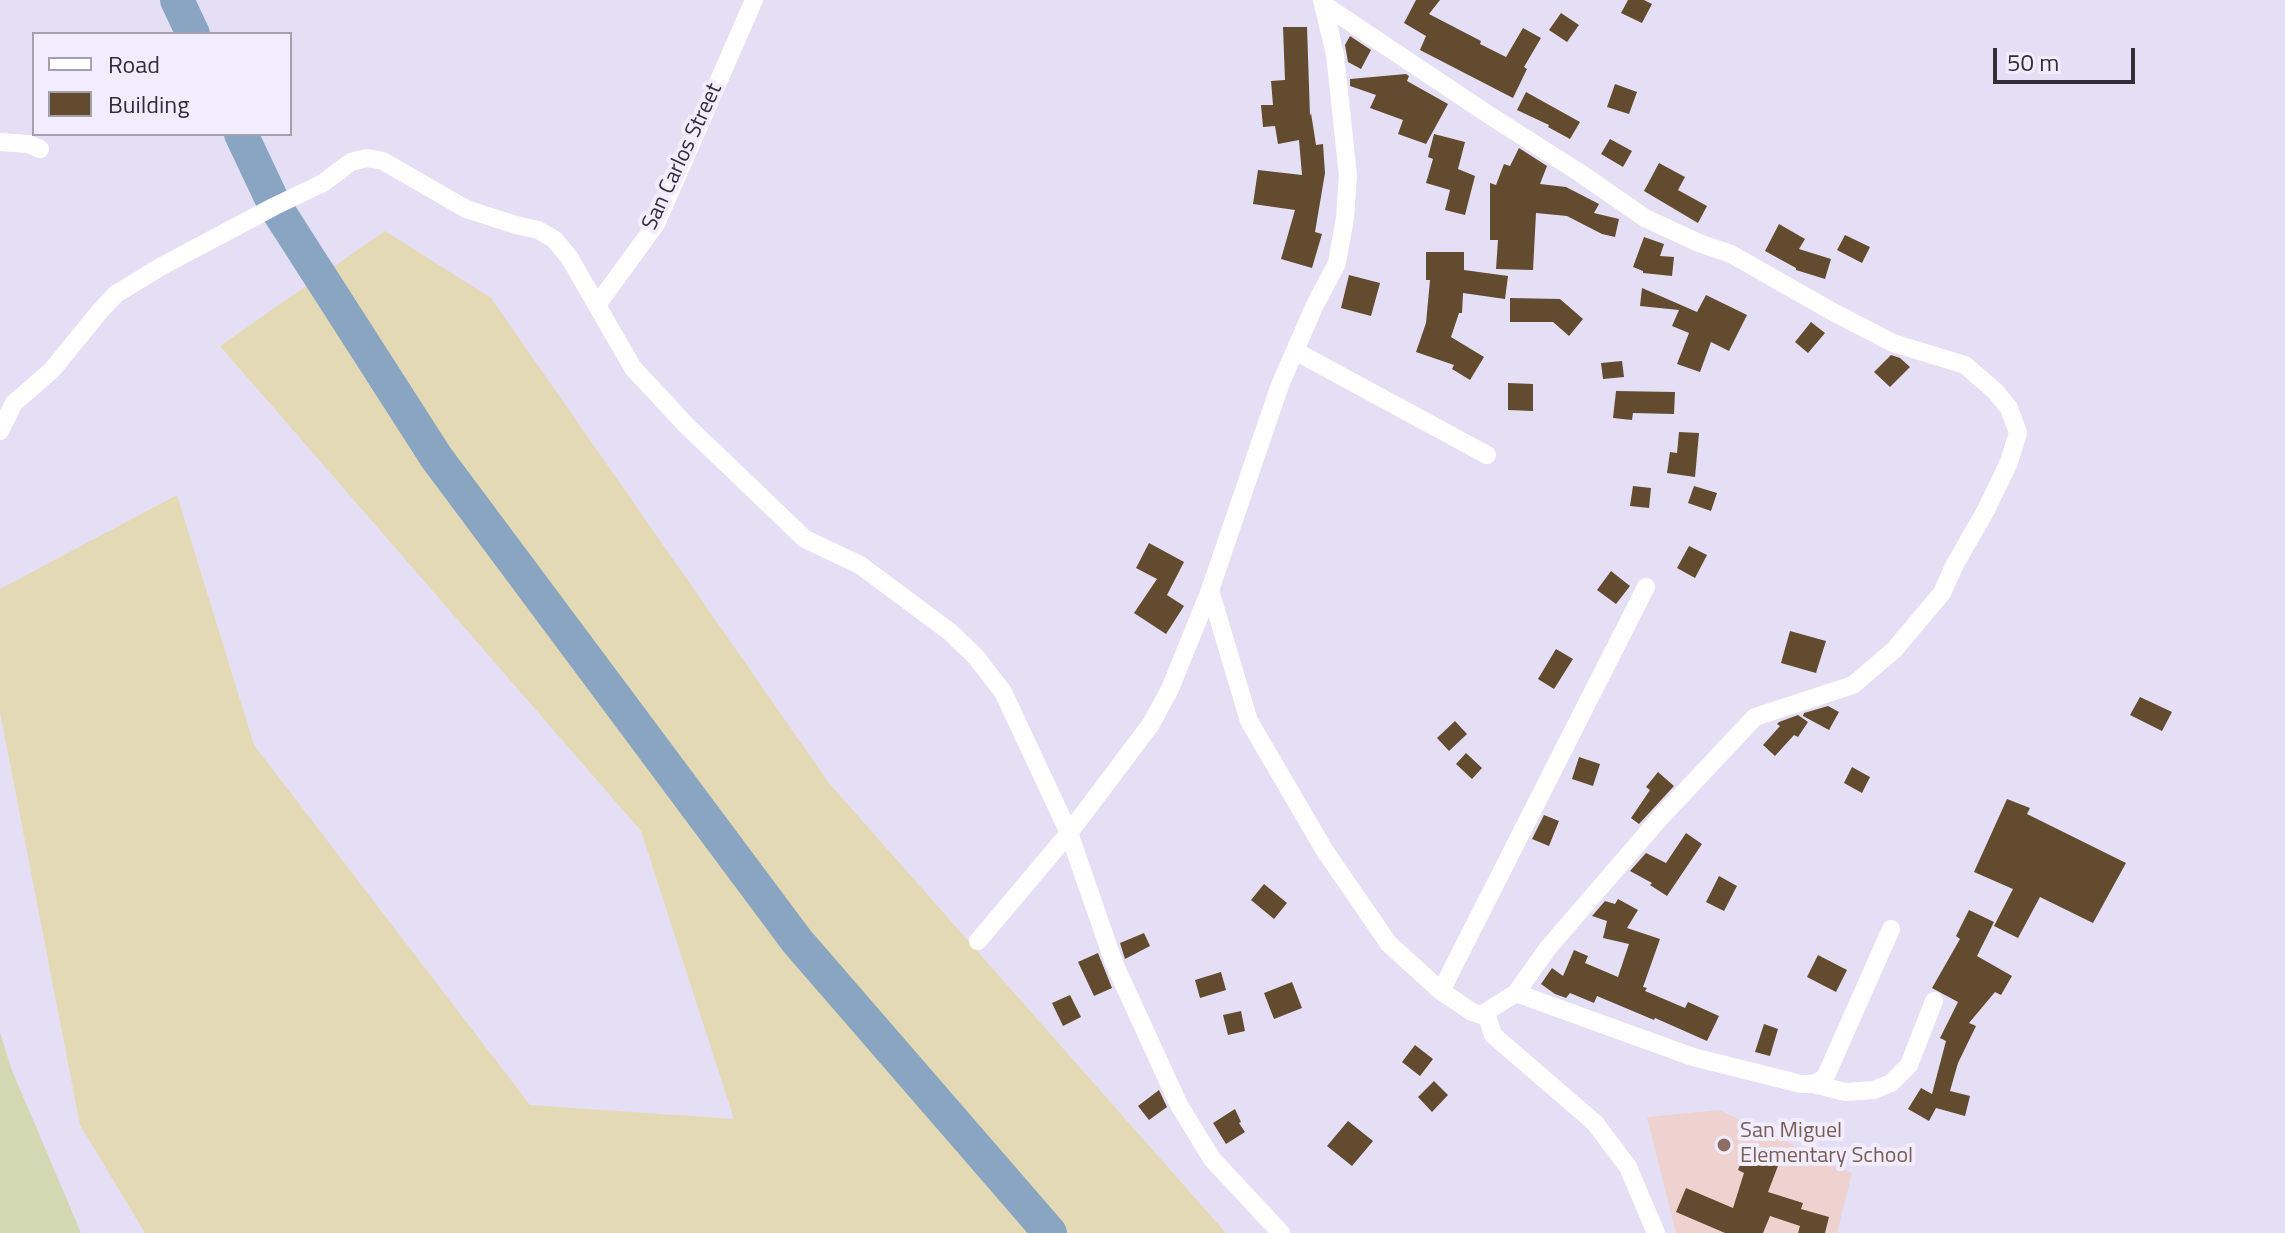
<!DOCTYPE html>
<style>
body{margin:0}
#map{position:relative;width:2285px;height:1233px;overflow:hidden;background:#e5dff5;font-family:"Titillium Web",sans-serif}
canvas{display:block}
.legend{position:absolute;left:32px;top:32px;width:260px;height:104px;box-sizing:border-box;background:#f2edfe;border:2px solid #a4a1ae;margin:0;padding:10px 14px;list-style:none;font-size:24px;color:#302e36}
.legend li{display:flex;align-items:center;gap:16px;height:40px}
.legend b{width:40px;border:2px solid #a4a1ae}
.scale{position:absolute;left:1993px;top:48px;width:142px;height:36px;box-sizing:border-box;border:4px solid #302e36;border-top:0;padding-left:10px;font-size:24px;line-height:28px;white-space:nowrap;color:#302e36;-webkit-text-stroke:6px #f2edfe;paint-order:stroke}
</style>
<div id="map">
<canvas width="2285" height="1233"></canvas>
<ul class="legend">
<li><b style="height:10px;background:#fff"></b>Road</li>
<li><b style="height:22px;background:#624b2e"></b>Building</li>
</ul>
<div class="scale">50 m</div>
</div>
<script>
const g = document.querySelector('canvas').getContext('2d');
g.lineJoin = 'round';
function fillPath(path, color) { g.fillStyle = color; g.fill(path, 'evenodd'); }
const toPath = rows => new Path2D(rows.map(r => 'M' + r).join(''));
function trace(path, color, width, dash) { g.strokeStyle = color; g.lineWidth = width; g.lineCap = dash ? 'butt' : 'round'; g.setLineDash(dash || []); g.stroke(path); }
function drawText(font, color, halo, rows, align = 'center') {
  g.font = font + ' "Titillium Web",sans-serif'; g.lineWidth = 8; g.setLineDash([]); g.textBaseline = 'middle'; g.strokeStyle = halo; g.fillStyle = color; for (const [text, x, y, turn = 0] of rows) {
    g.save(); g.translate(x, y); g.rotate((+turn || 0) * Math.PI / 180); g.textAlign = isNaN(turn) ? turn : align; if (halo) g.strokeText(text, 0, 0); g.fillText(text, 0, 0); g.restore();
  }
}
fillPath(toPath([
 [1719,1110,1852,1173,1837,1233,1676,1233,1647,1117]
]), '#edd2d0');
fillPath(toPath([
 [0,1032,11,1068,81,1233,0,1233]
]), '#d2d8b1');
fillPath(toPath([
 [385,231,491,298,829,783,1226,1233,145,1233,80,1125,0,712,0,589,177,495,254,745,530,1105,734,1119,641,831,220,346]
]), '#e3dab5');
trace(toPath([
 [177,0,193,34],
 [241,134,275,206,436,457,797,941,1050,1233]
]), '#89a5c2', 34);
fillPath(toPath([
 [1416,0,1440,0,1429,14,1481,41,1480,44,1506,57,1523,28,1541,38,1524,67,1527,69,1513,98,1420,50,1426,36,1404,23],
 [1628,0,1644,0,1652,4,1642,23,1621,13],
 [1561,13,1579,25,1567,42,1549,30],
 [1283,27,1307,27,1310,116,1311,113,1316,145,1323,144,1325,173,1315,232,1322,234,1312,268,1281,259,1295,210,1253,204,1258,170,1302,175,1299,140,1278,144,1275,126,1263,127,1261,105,1273,105,1271,81,1285,80],
 [1350,36,1371,50,1361,69,1348,62,1345,45],
 [1406,74,1409,76,1407,81,1448,104,1426,144,1398,134,1403,120,1370,108,1376,95,1350,86,1350,79],
 [1615,84,1637,92,1629,114,1607,107],
 [1526,92,1580,122,1570,139,1548,127,1549,125,1517,110],
 [1434,134,1465,142,1458,169,1475,176,1465,215,1445,210,1450,190,1426,183,1433,159,1428,157],
 [1610,139,1632,151,1623,167,1601,154],
 [1519,148,1547,166,1540,184,1566,187,1599,204,1594,213,1619,219,1615,237,1602,234,1567,216,1536,213,1533,270,1496,269,1498,240,1490,240,1490,183,1496,185,1504,164,1510,166],
 [1659,163,1685,177,1678,190,1707,206,1698,223,1644,191],
 [1779,224,1805,239,1799,249,1831,259,1825,279,1796,270,1796,268,1765,251],
 [1845,235,1870,247,1862,263,1837,250],
 [1644,237,1664,244,1660,256,1674,257,1672,276,1643,273,1643,271,1633,267],
 [1426,252,1464,252,1464,270,1508,276,1505,299,1463,293,1462,313,1459,313,1451,337,1484,357,1470,380,1452,369,1454,365,1416,352,1426,323,1430,280,1426,280],
 [1349,275,1380,283,1371,316,1341,308],
 [1642,288,1697,312,1706,295,1747,315,1729,351,1711,342,1700,372,1677,364,1689,333,1672,326,1679,310,1640,306],
 [1510,298,1560,299,1583,319,1569,336,1553,322,1510,322],
 [1811,322,1825,333,1808,353,1795,342],
 [1891,355,1900,358,1910,367,1890,387,1874,372],
 [1622,361,1624,377,1603,379,1601,363],
 [1508,383,1533,384,1533,411,1508,410],
 [1616,391,1675,392,1674,414,1633,413,1632,420,1613,418],
 [1679,432,1699,433,1695,477,1667,473,1670,452,1677,453],
 [1633,486,1651,488,1649,508,1630,506],
 [1694,486,1717,493,1711,511,1688,503],
 [1149,543,1184,562,1167,595,1184,606,1166,634,1134,613,1157,579,1136,568],
 [1689,546,1707,555,1695,578,1677,568],
 [1611,571,1630,586,1616,604,1597,590],
 [1790,631,1826,641,1816,673,1781,663],
 [1556,649,1573,659,1554,689,1538,679],
 [2140,697,2172,712,2162,731,2130,715],
 [1828,706,1839,712,1829,730,1803,716,1804,713],
 [1798,715,1808,722,1798,737,1794,735,1775,756,1763,745,1780,726,1777,724,1779,722],
 [1455,721,1467,734,1449,751,1437,738],
 [1466,753,1482,768,1472,779,1456,764],
 [1579,757,1600,764,1593,786,1572,779],
 [1852,767,1870,777,1862,793,1844,783],
 [1658,772,1674,786,1639,824,1631,818,1650,790,1646,787],
 [2007,799,2030,808,2027,814,2126,863,2093,923,2040,897,2018,938,1994,926,2013,889,1974,872],
 [1544,815,1559,821,1549,846,1532,839],
 [1686,833,1702,844,1667,896,1650,885,1652,883,1630,871,1646,853,1666,863],
 [1719,876,1737,886,1724,911,1706,902],
 [1264,884,1287,903,1274,919,1251,900],
 [1618,899,1638,910,1627,928,1660,939,1643,987,1647,988,1645,991,1685,1008,1688,1002,1719,1016,1707,1041,1655,1018,1654,1020,1597,996,1594,1003,1570,993,1566,998,1555,994,1541,984,1552,968,1563,976,1574,950,1588,956,1585,963,1618,977,1629,944,1603,938,1607,921,1592,916,1605,901,1615,904],
 [1969,910,1994,922,1977,956,2012,976,2001,995,1995,992,1969,1023,1976,1026,1958,1063,1950,1091,1970,1096,1965,1116,1936,1108,1929,1121,1908,1109,1921,1088,1932,1094,1946,1041,1940,1038,1958,1002,1932,988,1960,939,1956,936],
 [1144,933,1150,946,1125,959,1120,943],
 [1098,953,1112,988,1094,996,1078,962],
 [1818,955,1847,970,1836,992,1807,977],
 [1221,972,1226,990,1200,998,1195,980],
 [1292,982,1302,1008,1274,1019,1264,993],
 [1070,995,1081,1017,1063,1026,1052,1003],
 [1241,1011,1245,1031,1228,1035,1223,1015],
 [1764,1024,1778,1029,1770,1056,1755,1052],
 [1415,1045,1433,1059,1420,1076,1402,1062],
 [1434,1081,1448,1095,1432,1112,1418,1097],
 [1159,1090,1167,1107,1149,1120,1138,1106],
 [1235,1109,1241,1122,1239,1123,1245,1132,1226,1144,1213,1123],
 [1348,1121,1373,1141,1352,1166,1327,1146],
 [1748,1145,1781,1158,1768,1192,1803,1203,1801,1209,1829,1217,1825,1233,1798,1233,1800,1226,1770,1216,1763,1233,1725,1233,1676,1212,1686,1188,1733,1208,1744,1173,1738,1170]
]), '#624b2e');
trace(toPath([
 [0,142,29,144,40,149],
 [597,305,656,224,754,0],
 [1295,351,1487,455],
 [0,431,14,403,52,370,100,311,116,294,162,266,275,206,323,183,351,162,367,158,383,161,466,209,516,225,538,230,554,239,569,257,633,368,686,425,805,539,860,565,950,632,976,657,1003,692,1069,833,1114,963,1179,1105,1212,1159,1281,1233],
 [1210,590,1249,721,1325,851,1389,944,1441,991,1472,1012,1481,1015,1516,993,1548,948,1660,818,1755,717,1853,685,1894,650,1942,593,1954,566,1986,510,2009,462,2018,433,2009,408,1995,391,1965,365,1893,343,1833,312,1731,254,1699,243,1645,218,1580,173,1489,115,1323,4],
 [978,941,1069,833,1151,724,1170,689,1210,590,1280,385,1314,307,1337,263,1345,218,1348,176,1335,54,1322,0],
 [1441,991,1646,587],
 [1516,993,1693,1057,1801,1084,1814,1084,1825,1078,1891,929],
 [1486,1013,1493,1035,1595,1123,1628,1167,1656,1233],
 [1814,1084,1845,1092,1874,1090,1891,1083,1909,1065,1934,1001]
]), '#fff', 18);
for (const [x, y, r, color] of [
 [1724,1145,8,"#8d6e63"]
]) { const dot = new Path2D(); dot.arc(x, y, r, 0, 2 * Math.PI); g.fillStyle = color; g.fill(dot); trace(dot, '#f2edfe', 3); }
drawText('22px', '#302e36', '#f2edfe', [
 ["San Carlos Street",683,157,-65]
]);
drawText('22px', '#785e54', '#f2edfe', [
 ["San Miguel",1740,1132],
 ["Elementary School",1740,1157]
], 'left');
</script>
